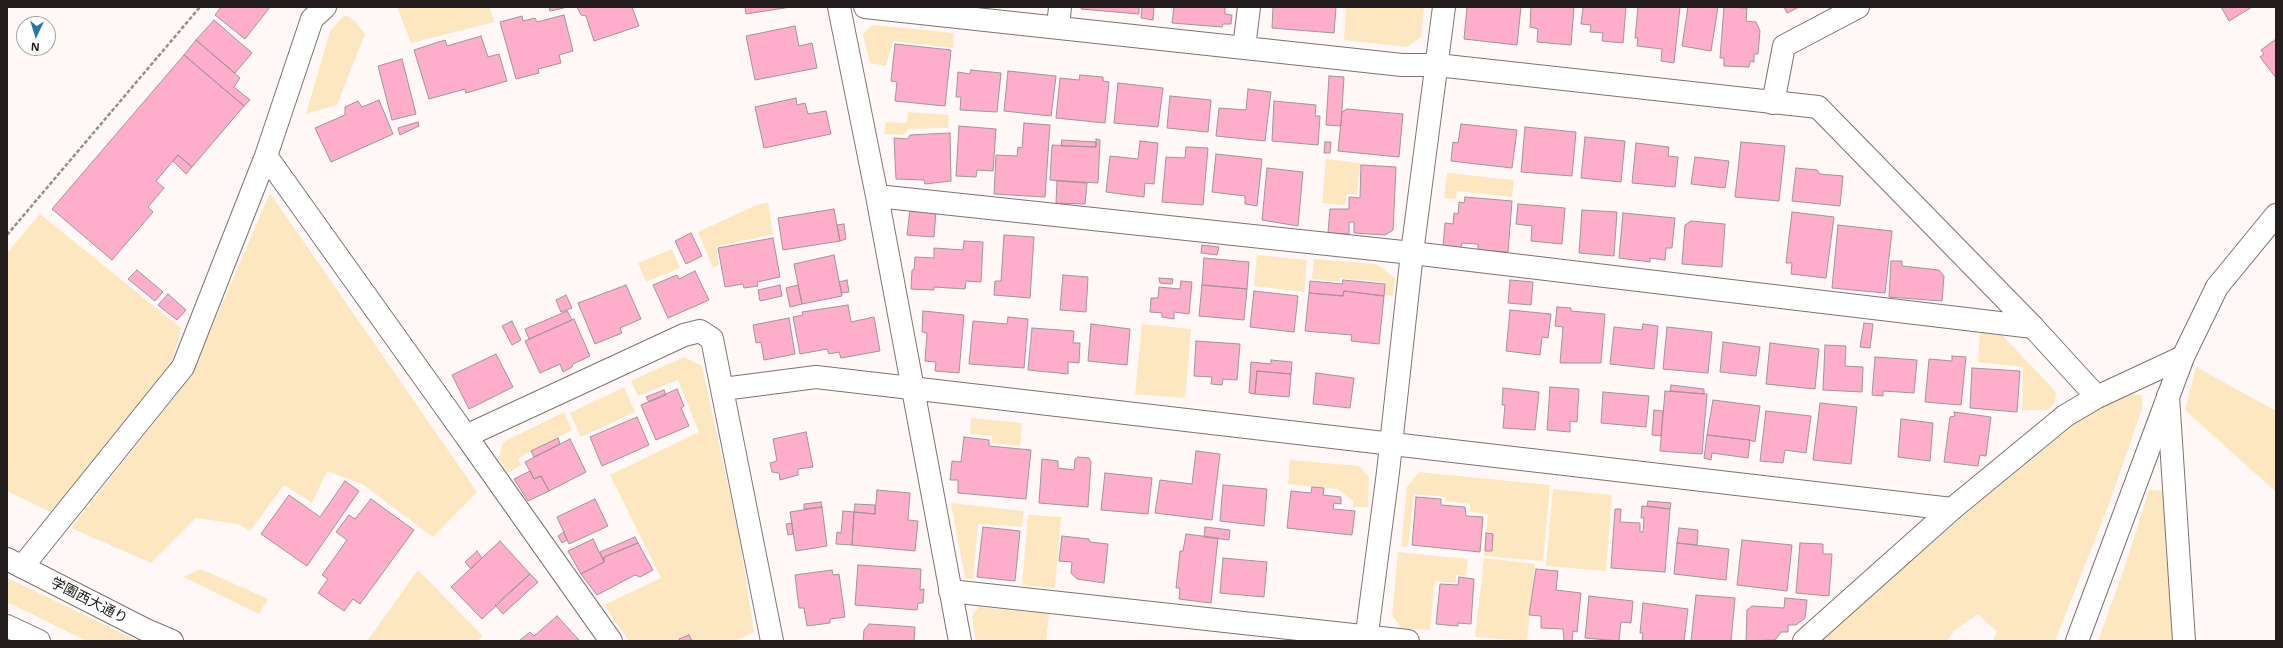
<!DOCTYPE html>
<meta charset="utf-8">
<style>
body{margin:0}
#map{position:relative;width:2283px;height:648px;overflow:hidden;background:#fff8f7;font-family:"Open Sans",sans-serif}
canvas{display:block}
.frame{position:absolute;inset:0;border:8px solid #231d1d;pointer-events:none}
.north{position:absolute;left:16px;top:16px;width:40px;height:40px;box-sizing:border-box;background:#fff;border:1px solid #a7a5a5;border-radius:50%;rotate:184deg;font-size:11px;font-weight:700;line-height:16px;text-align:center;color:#231d1d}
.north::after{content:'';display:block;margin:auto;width:14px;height:18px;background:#2778a9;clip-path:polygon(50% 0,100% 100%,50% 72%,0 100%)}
</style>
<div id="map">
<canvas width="2283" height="648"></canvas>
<div class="frame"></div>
<div class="north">N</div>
</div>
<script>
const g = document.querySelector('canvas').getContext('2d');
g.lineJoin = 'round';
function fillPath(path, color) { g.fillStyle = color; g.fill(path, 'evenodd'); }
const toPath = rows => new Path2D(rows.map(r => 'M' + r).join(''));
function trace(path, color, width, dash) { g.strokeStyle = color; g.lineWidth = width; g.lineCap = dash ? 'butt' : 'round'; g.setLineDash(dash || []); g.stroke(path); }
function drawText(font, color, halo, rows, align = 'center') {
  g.font = font + ' "Open Sans","Noto Sans JP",sans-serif'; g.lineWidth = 3; g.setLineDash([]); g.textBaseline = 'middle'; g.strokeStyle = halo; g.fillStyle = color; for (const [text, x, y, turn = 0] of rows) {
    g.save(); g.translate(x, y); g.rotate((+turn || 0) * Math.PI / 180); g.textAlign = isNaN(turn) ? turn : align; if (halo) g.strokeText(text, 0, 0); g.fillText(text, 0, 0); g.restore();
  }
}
fillPath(toPath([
 [397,7,490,7,494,22,411,43],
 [1346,7,1424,7,1421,37,1407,47,1344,40],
 [345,15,355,21,365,34,337,105,306,114,330,31],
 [872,25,954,33,953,48,893,41,886,66,870,63,863,34],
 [908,112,949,115,948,128,908,129,904,135,884,134,886,122,907,123],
 [1326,159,1360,163,1357,195,1347,194,1345,205,1322,203],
 [1447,173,1514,180,1512,197,1457,191,1456,199,1444,198],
 [270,193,477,492,433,537,362,484,327,471,312,503,284,485,250,531,238,524,196,518,151,563,71,528,191,376],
 [768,202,773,234,716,247,719,265,713,268,698,232,754,206],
 [40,214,181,328,172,363,51,512,7,491,7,253],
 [672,249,680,268,646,282,638,263],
 [1257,255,1307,260,1304,292,1254,286],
 [1314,259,1376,264,1395,278,1393,296,1384,295,1385,282,1340,278,1340,282,1312,279],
 [1142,324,1191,329,1185,398,1135,394],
 [1980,332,2003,336,2056,392,2055,402,2048,410,2022,410,2023,367,1978,362],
 [684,357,702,366,739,536,754,632,735,641,629,641,604,605,661,578,610,475,699,432,678,380,638,396,631,381],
 [2196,367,2276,411,2276,492,2185,410],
 [624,387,635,412,581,437,570,413],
 [2124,394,2141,395,2143,406,2109,504,2055,641,1993,641,1997,632,1978,614,1955,630,1947,641,1818,641,1986,497,2080,420],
 [564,412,572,430,527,453,518,459,522,465,508,473,499,458,503,442],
 [971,418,1022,423,1020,446,992,443,992,436,970,434],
 [1290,460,1359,466,1369,477,1368,507,1353,507,1353,501,1338,489,1288,484],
 [1419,472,1550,485,1543,561,1484,556,1488,514,1470,512,1470,504,1446,501,1446,497,1414,494,1408,547,1401,546,1407,487],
 [1553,489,1612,495,1606,571,1546,566],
 [2149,490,2166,491,2173,641,2098,641,2125,566],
 [951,503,1024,511,1022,527,978,524,973,579,965,578],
 [1028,515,1061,517,1055,588,1022,585],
 [1398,552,1468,559,1466,576,1456,575,1456,583,1435,581,1430,630,1401,628,1392,615],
 [1484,558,1535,564,1527,641,1475,637],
 [201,569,268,599,259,614,183,577],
 [418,570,483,636,477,641,367,641],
 [7,578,12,580,138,641,87,641,7,602],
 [978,607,1049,614,1046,641,976,641,972,617]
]), '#fce7c0');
const building = toPath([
 [221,7,270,7,245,39,215,15,221,7],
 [549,7,564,7,564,8,550,11,549,7],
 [577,7,632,7,639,26,594,41,586,16,581,15,577,7],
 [745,7,791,7,746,14,745,7],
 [1082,7,1139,7,1139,14,1081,9,1082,7],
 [1142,7,1154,7,1153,20,1141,18,1142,7],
 [1174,7,1225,7,1225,14,1232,15,1231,24,1223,24,1222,27,1172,23,1174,7],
 [1273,7,1336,7,1334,33,1272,28,1273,7],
 [1467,7,1521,7,1517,45,1464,39,1467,7],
 [1531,7,1574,7,1571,45,1537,42,1538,29,1530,27,1531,7],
 [1583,7,1626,7,1623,43,1602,41,1603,33,1590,32,1591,25,1581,24,1583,7],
 [1638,7,1680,7,1674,63,1661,61,1662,49,1637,46,1638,38,1635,38,1638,7],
 [1688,7,1718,7,1711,51,1682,46,1688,7],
 [1724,7,1747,8,1746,21,1756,22,1760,31,1758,54,1754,54,1754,62,1750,61,1749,67,1724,66,1724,58,1720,58,1724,7],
 [1784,7,1799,7,1787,13,1784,7],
 [2221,7,2252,7,2229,21,2221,7],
 [564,15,573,51,559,55,561,63,538,69,539,73,516,79,500,22,522,16,523,21,535,18,537,22,564,15],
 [214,20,252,53,235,73,196,40,214,20],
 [795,26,799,46,812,43,817,68,755,80,746,36,795,26],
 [481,36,488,57,499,54,507,81,466,93,465,89,429,99,414,50,445,40,447,46,481,36],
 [2276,39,2276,78,2260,57,2264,54,2261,50,2276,39],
 [196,40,240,78,234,87,250,100,244,106,184,55,196,40],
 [895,44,951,50,945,106,895,101,897,82,891,81,895,44],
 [184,55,244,106,192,167,178,155,173,161,156,181,164,188,148,207,153,212,112,260,52,209,184,55],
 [402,59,416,114,392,120,378,66,402,59],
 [971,70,1001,73,997,112,960,110,961,97,956,97,958,72,970,74,971,70],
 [1008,71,1056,76,1051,116,1004,111,1008,71],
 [1080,75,1103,77,1103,81,1109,82,1105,123,1056,118,1060,78,1079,80,1080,75],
 [1329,76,1344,77,1341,126,1326,125,1329,76],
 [1118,83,1163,88,1158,127,1114,123,1118,83],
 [1248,89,1271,92,1265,141,1216,136,1219,108,1246,110,1248,89],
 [1170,96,1211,100,1208,132,1167,128,1170,96],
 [796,98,797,105,805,103,808,114,826,111,831,134,764,148,755,107,796,98],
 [379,100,393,134,331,162,315,128,345,115,345,107,358,101,362,107,379,100],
 [1274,101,1316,105,1315,116,1320,116,1318,145,1272,141,1274,101],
 [1347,109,1403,114,1399,157,1338,151,1342,112,1347,109],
 [418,122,419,126,400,135,398,128,418,122],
 [1024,123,1050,125,1045,197,994,194,996,155,1017,156,1018,147,1022,148,1024,123],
 [1461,124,1517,130,1512,168,1451,161,1453,142,1458,143,1461,124],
 [959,126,996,129,993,171,977,170,976,177,956,176,959,126],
 [1525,127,1576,132,1572,176,1521,172,1525,127],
 [950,133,951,181,925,184,924,180,896,179,894,138,908,139,910,135,950,133],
 [1585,137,1625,141,1621,182,1581,178,1585,137],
 [1096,139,1100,140,1098,183,1050,180,1052,145,1096,147,1096,139],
 [1062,140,1096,142,1096,147,1061,146,1062,140],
 [1140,141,1158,143,1154,184,1145,183,1144,197,1106,192,1110,156,1138,159,1140,141],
 [1325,142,1331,142,1330,153,1324,153,1325,142],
 [1741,142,1785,146,1779,201,1735,197,1741,142],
 [1636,143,1669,147,1668,156,1678,157,1675,187,1632,183,1636,143],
 [1186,147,1208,148,1203,205,1162,202,1166,157,1185,158,1186,147],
 [1216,154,1262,159,1257,206,1245,204,1245,196,1212,192,1216,154],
 [178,155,192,167,186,174,173,161,178,155],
 [1695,157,1729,161,1725,188,1691,184,1695,157],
 [1361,165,1396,167,1393,230,1385,235,1354,233,1354,222,1349,222,1349,234,1328,233,1330,209,1349,209,1349,197,1360,198,1361,165],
 [1267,168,1303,172,1298,226,1262,220,1267,168],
 [1796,168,1817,170,1820,174,1843,176,1840,206,1792,201,1796,168],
 [1057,181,1087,183,1085,204,1056,203,1057,181],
 [1465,197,1512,201,1508,252,1478,250,1478,244,1462,243,1461,248,1443,247,1445,223,1453,224,1454,213,1458,214,1459,202,1464,203,1465,197],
 [1518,204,1565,208,1562,244,1531,241,1532,226,1516,224,1518,204],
 [834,209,840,241,783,250,778,218,834,209],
 [910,209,936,211,934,237,907,235,910,209],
 [1582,210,1617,212,1614,256,1579,253,1582,210],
 [1792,212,1834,217,1826,278,1791,274,1792,263,1786,263,1792,212],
 [1623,213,1675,218,1672,248,1666,248,1665,260,1650,258,1650,262,1619,258,1623,213],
 [1691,221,1725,224,1722,267,1682,264,1685,225,1691,221],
 [844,224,846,239,840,241,837,225,844,224],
 [1838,225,1892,231,1885,293,1832,288,1838,225],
 [691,233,702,256,686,264,675,241,691,233],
 [1004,235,1034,237,1030,298,994,295,995,281,1001,281,1004,235],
 [773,238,780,277,757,282,758,286,744,288,743,284,725,287,718,248,773,238],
 [964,241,983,242,981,282,966,281,965,289,934,287,934,290,911,289,912,270,914,270,915,257,934,258,934,248,963,250,964,241],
 [1202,245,1219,247,1217,255,1201,253,1202,245],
 [834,255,842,296,802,304,794,264,834,255],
 [1204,258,1249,262,1247,289,1202,285,1204,258],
 [1891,261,1902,261,1902,266,1939,270,1944,276,1942,301,1889,297,1891,261],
 [137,270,163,292,155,301,128,279,137,270],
 [695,271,709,300,668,318,653,285,677,275,679,279,695,271],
 [1063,275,1088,277,1086,312,1060,310,1063,275],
 [1159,278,1173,279,1172,284,1160,283,1159,278],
 [847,280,849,292,842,293,839,282,847,280],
 [1343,280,1385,284,1384,296,1344,291,1343,296,1309,293,1310,281,1342,284,1343,280],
 [1510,280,1533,282,1531,305,1508,303,1510,280],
 [1181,281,1192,282,1189,314,1174,312,1174,319,1162,317,1162,313,1150,312,1151,298,1158,298,1159,287,1180,289,1181,281],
 [626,285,641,319,620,328,622,333,595,344,578,303,626,285],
 [780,285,782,296,760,301,758,290,780,285],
 [798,285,802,304,790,307,786,288,798,285],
 [1202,285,1247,289,1244,320,1199,316,1202,285],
 [1254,291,1298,296,1294,332,1250,327,1254,291],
 [1344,291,1384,296,1379,344,1351,341,1352,335,1305,331,1309,293,1343,296,1344,291],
 [168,294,186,310,177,320,158,305,168,294],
 [566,295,572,308,561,312,556,300,566,295],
 [848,305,851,322,874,317,880,351,841,358,839,352,829,354,827,349,800,354,793,317,803,315,802,312,848,305],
 [1557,307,1571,308,1571,311,1605,314,1601,363,1560,363,1563,327,1555,326,1557,307],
 [1510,310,1551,314,1548,338,1542,337,1540,355,1506,351,1510,310],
 [567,311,572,320,529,339,525,329,567,311],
 [923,311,964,315,959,373,935,371,936,362,925,361,927,333,922,332,923,311],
 [1008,317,1028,319,1024,368,969,364,973,321,1007,324,1008,317],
 [789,318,795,354,764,360,761,342,756,343,753,325,789,318],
 [574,319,590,356,573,364,572,367,563,372,560,364,540,373,525,341,574,319],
 [512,321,521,340,512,345,502,326,512,321],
 [1864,323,1873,324,1870,348,1860,347,1864,323],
 [1091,324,1130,329,1127,365,1088,361,1091,324],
 [1643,324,1658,326,1654,369,1610,364,1614,327,1642,330,1643,324],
 [1667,327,1712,332,1708,373,1663,369,1667,327],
 [1032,328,1074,331,1073,343,1080,343,1079,363,1068,362,1068,374,1028,370,1032,328],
 [1196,341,1240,344,1237,380,1223,379,1222,385,1211,384,1212,377,1194,376,1196,341],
 [1723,342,1760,347,1756,376,1720,372,1723,342],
 [1770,343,1819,349,1815,389,1766,384,1770,343],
 [1825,345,1846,346,1845,366,1863,367,1862,392,1823,390,1825,345],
 [496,354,513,387,469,409,452,375,496,354],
 [1952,356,1966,357,1961,405,1925,402,1929,359,1952,361,1952,356],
 [1875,357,1917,360,1914,393,1883,391,1883,396,1872,395,1875,357],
 [1271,360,1292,362,1291,374,1257,371,1255,394,1249,393,1251,362,1271,364,1271,360],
 [1972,368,2020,371,2017,412,1970,408,1972,368],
 [1257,371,1291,374,1289,397,1255,394,1257,371],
 [1316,373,1354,378,1350,408,1313,404,1316,373],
 [1671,385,1704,389,1704,394,1670,391,1671,385],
 [1550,387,1579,389,1577,422,1570,421,1570,432,1547,430,1550,387],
 [1503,388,1539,392,1535,430,1503,428,1505,405,1502,405,1503,388],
 [677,389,684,406,681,408,689,426,656,440,641,405,677,389],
 [664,390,666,395,649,402,646,397,664,390],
 [1665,391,1707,394,1702,454,1660,451,1665,391],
 [1603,392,1649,396,1646,427,1601,423,1603,392],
 [1713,400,1760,406,1755,442,1750,440,1707,435,1713,400],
 [1820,403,1857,407,1851,464,1813,460,1820,403],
 [1654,410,1663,411,1661,436,1652,435,1654,410],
 [1766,411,1811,416,1806,453,1785,450,1783,463,1760,461,1766,411],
 [1954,412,1991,417,1986,456,1980,455,1978,466,1944,462,1950,417,1955,416,1954,412],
 [637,417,649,445,602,466,590,437,637,417],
 [1901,419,1933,423,1930,461,1898,457,1901,419],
 [806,432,813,467,798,469,798,475,780,480,779,473,772,472,770,463,777,461,773,439,806,432],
 [1707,435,1750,440,1748,458,1712,453,1711,460,1704,458,1707,435],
 [964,437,989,440,989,446,1031,450,1026,499,958,493,958,480,950,480,952,461,961,462,964,437],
 [558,438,560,444,534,457,531,451,558,438],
 [570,439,586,472,549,491,541,476,534,479,525,462,570,439],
 [1196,451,1220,454,1212,520,1155,513,1160,480,1192,484,1196,451],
 [1078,457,1089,458,1091,462,1088,507,1039,503,1042,459,1058,461,1058,468,1074,470,1075,459,1078,457],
 [530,471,534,479,541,476,549,491,528,501,514,479,530,471],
 [1105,473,1152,478,1148,514,1101,510,1105,473],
 [345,481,359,491,307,566,261,534,289,495,320,517,345,481],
 [1223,485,1267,489,1264,526,1220,521,1223,485],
 [1312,487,1324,488,1323,495,1341,497,1341,504,1334,503,1333,509,1355,511,1352,535,1287,528,1291,491,1311,493,1312,487],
 [877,490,910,493,908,520,918,521,915,551,852,545,854,512,875,514,877,490],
 [1416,497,1441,499,1441,505,1465,507,1466,516,1483,517,1480,552,1412,545,1416,497],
 [371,499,414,530,360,604,353,599,344,611,318,593,328,579,322,575,347,540,336,532,349,515,355,519,371,499],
 [595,499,608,526,569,544,557,517,595,499],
 [1648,501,1671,503,1670,509,1647,506,1648,501],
 [821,502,822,507,804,509,804,504,821,502],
 [855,504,875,505,875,514,854,512,855,504],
 [1642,506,1670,509,1665,572,1611,568,1615,509,1621,509,1620,522,1640,523,1640,532,1643,532,1644,518,1641,518,1642,506],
 [822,507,827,546,796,551,790,512,822,507],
 [843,511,854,512,852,545,836,544,837,532,841,533,843,511],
 [792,523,793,534,788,535,786,524,792,523],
 [983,527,1020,531,1015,581,977,577,983,527],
 [1205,527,1230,530,1229,540,1204,537,1205,527],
 [1679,528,1698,530,1697,545,1677,543,1679,528],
 [564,532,567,540,562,543,558,536,564,532],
 [1486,533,1493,534,1492,551,1485,551,1486,533],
 [1186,534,1218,538,1211,603,1179,599,1180,588,1176,588,1180,551,1183,551,1186,534],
 [1062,536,1089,539,1090,542,1108,544,1104,583,1077,579,1071,573,1072,562,1059,561,1062,536],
 [635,537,638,543,604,557,604,562,600,552,635,537],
 [593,539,604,562,581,574,568,551,593,539],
 [1742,540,1792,545,1787,591,1737,585,1742,540],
 [500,541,530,574,482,619,451,587,500,541],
 [638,543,653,570,640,577,635,575,597,595,581,574,604,562,604,557,638,543],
 [1677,543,1729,549,1726,580,1674,574,1677,543],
 [1800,543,1823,544,1823,554,1832,554,1829,596,1796,593,1800,543],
 [477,551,482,558,471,569,465,562,477,551],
 [1223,558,1267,562,1264,597,1220,593,1223,558],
 [858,565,921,569,920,590,924,589,923,603,918,603,917,610,855,605,858,565],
 [1536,569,1558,571,1556,590,1581,593,1577,632,1573,631,1572,641,1564,641,1563,629,1541,628,1541,616,1529,615,1536,569],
 [832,570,833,575,839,574,845,617,830,619,830,623,807,626,804,608,799,608,795,575,832,570],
 [530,574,538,582,503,614,495,605,530,574],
 [1459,577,1474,579,1471,624,1458,623,1458,626,1436,624,1440,584,1458,585,1459,577],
 [1696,595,1735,598,1731,641,1691,641,1696,595],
 [1589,596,1633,601,1631,623,1621,622,1619,641,1585,638,1589,596],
 [1785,598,1807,600,1805,618,1796,625,1788,625,1788,632,1781,632,1775,640,1746,641,1747,610,1752,606,1784,608,1785,598],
 [1643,603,1688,609,1684,641,1642,641,1643,633,1640,633,1643,603],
 [557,616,579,640,577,641,519,641,530,632,534,636,557,616],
 [869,624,915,627,914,641,863,641,864,630,869,624],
 [689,635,692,641,680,641,679,639,689,635]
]);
fillPath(building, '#feadcb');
trace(building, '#a29498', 1);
const minor = toPath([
 [839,7,877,196,960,641],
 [865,7,1402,65,1437,65],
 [1058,27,1060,7],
 [1244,48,1249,7],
 [1773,103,1784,46,1858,7],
 [266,156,466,436],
 [877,196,1412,253,2033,327],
 [2168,396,2184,641],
 [22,567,183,367,266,156,312,19,325,7],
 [950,591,1408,641],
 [611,641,466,436,684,335,700,331,712,339,772,641],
 [1804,641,1952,509,2065,416,2097,397,2183,357]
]);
const tertiary = toPath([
 [1437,65,1818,107,2033,327,2097,397],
 [723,389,816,377,1952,509],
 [1366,641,1388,472,1412,253,1444,7],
 [2077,641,2183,357,2217,287,2276,215]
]);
const secondary = toPath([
 [7,559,144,629,172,641],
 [7,626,39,641]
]);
trace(minor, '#807271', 24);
trace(tertiary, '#807271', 24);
trace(secondary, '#807271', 24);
trace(toPath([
 [7,235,200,7]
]), '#968f8f', 2.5, [4, 2]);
trace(minor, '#fff', 22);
trace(tertiary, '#fff', 22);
trace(secondary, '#fff', 22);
drawText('14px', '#231d1d', '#fff', [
 ["学園西大通り",89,601,27]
]);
</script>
